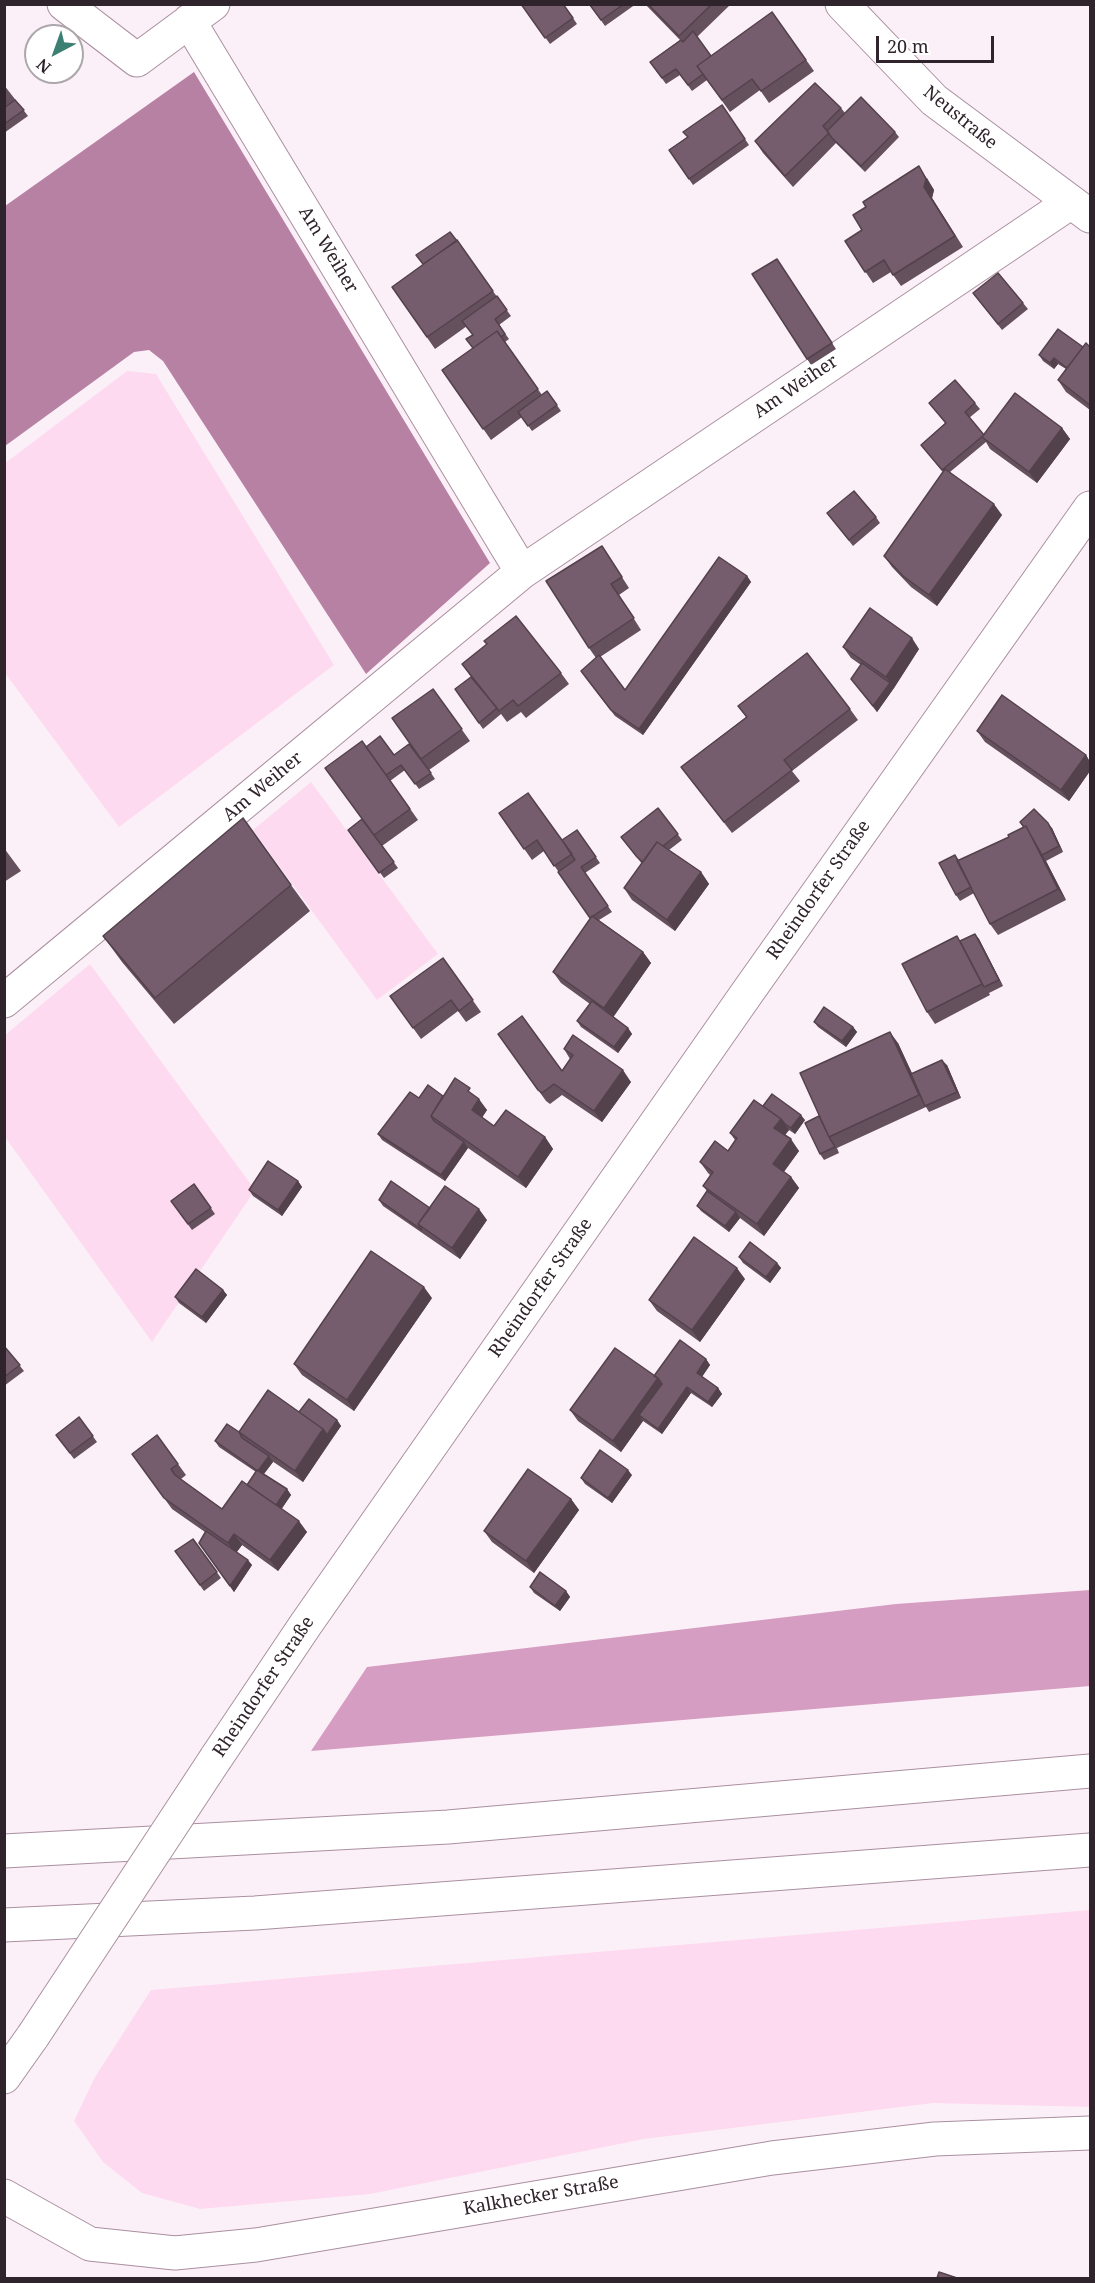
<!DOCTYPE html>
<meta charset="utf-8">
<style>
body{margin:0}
#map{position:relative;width:1095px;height:2283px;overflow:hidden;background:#fcf0f8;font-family:"Noto Serif",serif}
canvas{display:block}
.frame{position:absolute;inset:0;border:6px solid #2f242b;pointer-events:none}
.north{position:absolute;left:24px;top:24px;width:60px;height:60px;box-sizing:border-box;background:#fff;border:2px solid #aca7aa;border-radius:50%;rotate:221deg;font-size:16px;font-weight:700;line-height:24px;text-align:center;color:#2f242b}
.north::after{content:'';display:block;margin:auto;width:21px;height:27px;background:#3c8073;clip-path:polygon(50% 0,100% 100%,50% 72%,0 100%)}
.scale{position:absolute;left:876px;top:36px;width:118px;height:27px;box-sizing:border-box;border:3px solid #2f242b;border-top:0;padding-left:8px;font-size:18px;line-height:21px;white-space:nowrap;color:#2f242b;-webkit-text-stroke:4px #fff;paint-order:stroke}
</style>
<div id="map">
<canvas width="1095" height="2283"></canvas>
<div class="frame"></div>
<div class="north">N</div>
<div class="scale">20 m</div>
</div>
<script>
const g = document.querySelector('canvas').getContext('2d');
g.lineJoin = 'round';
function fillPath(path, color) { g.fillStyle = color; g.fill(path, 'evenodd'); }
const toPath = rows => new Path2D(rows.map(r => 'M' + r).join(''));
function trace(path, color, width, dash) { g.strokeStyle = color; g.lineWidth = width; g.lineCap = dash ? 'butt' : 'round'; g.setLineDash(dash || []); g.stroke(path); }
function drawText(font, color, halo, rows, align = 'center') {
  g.font = font + ' "Noto Serif",serif'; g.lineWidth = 6; g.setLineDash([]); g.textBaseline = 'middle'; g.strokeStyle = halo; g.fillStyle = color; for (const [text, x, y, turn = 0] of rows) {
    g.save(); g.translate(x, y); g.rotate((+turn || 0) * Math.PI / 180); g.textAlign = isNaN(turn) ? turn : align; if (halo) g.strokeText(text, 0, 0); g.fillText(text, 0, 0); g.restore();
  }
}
fillPath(toPath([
 [127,371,156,374,334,665,119,827,5,673,4,464],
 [311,782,438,954,377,1000,253,830],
 [90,964,255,1190,152,1342,5,1137,4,1036],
 [1090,1910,1090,2107,933,2103,644,2139,370,2194,200,2209,142,2193,103,2162,74,2121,95,2077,151,1990]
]), '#fddaf0');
fillPath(toPath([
 [1090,1590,1090,1686,311,1751,367,1667,896,1604]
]), '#d59dc1');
fillPath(toPath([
 [194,72,490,563,366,674,163,361,149,350,134,352,5,446,5,206]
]), '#b781a4');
const minor = toPath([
 [64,4,137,60,213,4],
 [842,4,934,100,1090,216],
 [189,21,522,572],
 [4,1001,522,572,1071,202]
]);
const major = toPath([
 [216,1758,306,1624,747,993,1090,508],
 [4,2077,33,2036],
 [4,2196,90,2244,175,2253,256,2245,772,2158,935,2139,1090,2133]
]);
const highway = toPath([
 [4,1851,448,1827,1090,1771],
 [4,1925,255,1913,1090,1850]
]);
trace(minor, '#aa8fa0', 35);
trace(major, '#aa8fa0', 35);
trace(highway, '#aa8fa0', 35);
trace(minor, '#fff', 33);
trace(major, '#fff', 33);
trace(highway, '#fff', 33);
const majorBridge = toPath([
 [33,2036,216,1758]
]);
trace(majorBridge, '#aa8fa0', 35, []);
trace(majorBridge, '#fff', 33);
fillPath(toPath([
 [521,4,573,18,577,24,550,44],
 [591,4,636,4,605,26,590,5],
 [645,4,731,4,697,37,711,56,772,12,814,71,769,103,760,90,730,112,707,80,692,91,680,75,666,84,650,62,680,40],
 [4,85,28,116,4,133],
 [722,105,749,145,693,185,669,150,687,137],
 [841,108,845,113,895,132,899,137,865,172,836,143,793,187,763,153,755,141],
 [927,178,934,190,932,198,963,247,901,286,891,272,873,283,845,241,862,230],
 [450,232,511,316,499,325,509,339,505,342,542,395,547,391,561,411,532,431,522,417,491,440,442,370,473,349,473,335,467,326,435,349,392,287,423,265],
 [777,259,836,349,811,365,752,274],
 [973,293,1023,303,1028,309,1002,330],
 [1083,347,1090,347,1090,410,1066,392,1058,380,1066,369,1058,364,1054,369,1043,361,1039,355],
 [929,403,975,403,980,409,969,418,984,435,1062,428,1070,439,1037,483,990,449,986,442,950,472,1002,515,937,606,911,587,892,567,884,556,943,472,921,445,945,423],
 [827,513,876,517,880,523,853,546],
 [602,546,629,588,619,595,641,630,600,657,625,690,747,576,751,582,643,735,615,716,585,677,596,658,589,648],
 [484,641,561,673,569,684,526,718,521,712,507,722,501,714,483,729,455,689,471,677,462,664,487,645],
 [843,647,919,649,894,688,877,712,855,684,861,665,851,658],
 [433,689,470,741,429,770,435,779,419,789,405,770,390,781,385,773,418,820,382,846,398,868,384,878,348,830,362,819,366,747,394,755,409,744],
 [738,706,850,709,858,720,792,771,800,781,732,833,681,767,746,717],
 [977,731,1086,755,1090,762,1090,771,1069,801,985,742],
 [658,808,682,840,669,850,701,872,709,884,675,931,632,900,624,888,642,864,621,837],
 [499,813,562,840,577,830,600,863,585,873,612,912,599,920,643,952,651,963,613,1017,628,1028,632,1034,618,1053,581,1027,577,1021,590,1004,561,983,553,972,591,918,544,851,532,860],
 [1020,822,1052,828,1063,852,1046,861,1066,900,998,935,990,924,974,893,960,901,956,895,955,855,959,860,1009,837,1023,827],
 [4,848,21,871,4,882],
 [291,885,310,911,174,1024,122,962,103,936],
 [975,934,979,939,1003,986,989,993,990,995,935,1024,927,1012,961,941],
 [443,958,481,1012,466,1022,458,1011,421,1039,390,996],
 [814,1022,853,1027,857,1032,846,1047,818,1027],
 [498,1034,562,1071,570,1059,564,1049,631,1082,602,1122,562,1095,550,1104,546,1101],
 [898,1043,912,1073,947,1065,961,1098,929,1112,926,1107,837,1148,839,1153,824,1160,820,1154,819,1116],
 [443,1096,476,1097,487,1110,482,1117,494,1126,545,1137,553,1149,526,1188,468,1148,445,1181,382,1140,378,1134],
 [763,1106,805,1120,795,1134,789,1130,785,1135,799,1151,784,1172,791,1177,799,1188,764,1236,740,1218,729,1232,701,1211,697,1206,707,1191,703,1186,710,1175,708,1173,700,1162,728,1151,735,1140,730,1133],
 [298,1181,302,1187,282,1216,253,1196,249,1190],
 [194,1184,215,1214,192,1230,171,1201],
 [379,1200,430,1208,487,1220,460,1259,383,1206],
 [739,1257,777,1263,781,1268,770,1283,743,1263],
 [745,1279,700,1342,657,1311,649,1300],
 [223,1290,227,1295,206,1323,179,1303,175,1297],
 [432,1298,354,1411,302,1375,294,1364],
 [4,1346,24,1371,4,1386],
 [706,1359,710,1365,702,1377,718,1388,722,1394,712,1407,691,1393,662,1434,643,1421,621,1452,578,1421,570,1410,654,1376],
 [299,1412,337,1420,341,1426,303,1482,272,1461,273,1462,264,1474,287,1489,291,1495,281,1509,307,1532,278,1571,242,1545,237,1552,252,1565,234,1592,199,1543,205,1532,172,1509,132,1454,157,1435,186,1475,181,1479,222,1509,247,1485,256,1472,219,1447,215,1441],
 [79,1417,97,1442,74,1459,56,1435],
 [632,1475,612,1503,585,1484,581,1478],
 [571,1499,579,1510,534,1573,492,1542,484,1531],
 [193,1539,221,1578,204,1591,175,1551],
 [530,1587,566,1591,570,1597,560,1611,534,1593]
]), '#65505e');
fillPath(toPath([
 [919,166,934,190,932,198,963,247,924,187],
 [1054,358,1058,364,1054,369,1050,363],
 [1062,428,1070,439,1037,483,1029,472],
 [994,504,1002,515,937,606,929,595],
 [747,576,751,582,643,735,639,729],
 [912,638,919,649,894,688,877,712,873,706,890,683,886,677],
 [1086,755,1090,762,1090,771,1069,801,1061,790],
 [1048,823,1052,828,1063,852,1059,846],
 [1026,826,1033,837,1042,855,1046,861,1066,900,1058,889],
 [701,872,709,884,675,931,667,920],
 [975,934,979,939,1003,986,999,980],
 [643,952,651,963,612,1019,604,1008],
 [853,1027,857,1032,846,1047,842,1041],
 [628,1028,632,1034,618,1053,614,1047],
 [890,1032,898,1043,927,1107,919,1095],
 [942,1060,947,1065,961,1098,957,1092],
 [623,1070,631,1082,602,1122,594,1111],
 [479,1099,487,1110,480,1121,472,1110],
 [801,1115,805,1120,795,1134,791,1128],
 [781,1119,789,1130,782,1139,774,1128],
 [545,1137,553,1149,526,1188,518,1177],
 [791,1139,799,1151,781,1175,773,1164],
 [464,1142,468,1148,445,1181,441,1175],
 [791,1177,799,1188,764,1236,757,1224],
 [298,1181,302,1187,282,1216,278,1210],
 [479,1209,487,1220,460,1259,452,1248],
 [736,1212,740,1218,729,1232,725,1226],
 [777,1263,781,1268,770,1283,766,1277],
 [737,1268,745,1279,700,1342,692,1330],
 [424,1287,432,1298,354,1411,347,1400],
 [223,1290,227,1295,206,1323,202,1317],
 [706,1359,710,1365,701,1378,697,1373],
 [658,1378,666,1390,639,1415,643,1421,621,1452,613,1441],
 [687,1387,691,1393,662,1434,658,1429],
 [718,1388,722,1394,712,1407,708,1402],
 [337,1420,341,1426,331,1440,327,1435],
 [323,1429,331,1440,303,1482,295,1471],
 [269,1456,273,1462,262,1476,258,1471],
 [628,1470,632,1475,612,1503,608,1498],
 [287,1489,291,1495,279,1513,275,1507],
 [571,1499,579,1510,534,1573,526,1561],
 [299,1521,307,1532,278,1571,270,1560],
 [234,1534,242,1545,235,1554,228,1543],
 [248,1560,252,1565,234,1592,230,1586],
 [566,1591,570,1597,560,1611,555,1606]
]), '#53414c');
const building = toPath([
 [521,4,563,4,573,18,545,38,521,4],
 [591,4,624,4,601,20,590,5,591,4],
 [648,4,712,4,679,36,648,4],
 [772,12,806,60,761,91,752,79,722,100,697,66,772,12],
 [693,31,711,56,697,66,703,74,688,85,676,69,662,78,650,62,681,40,683,42,693,31],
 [815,83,841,108,823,126,829,133,785,176,755,141,815,83],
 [861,97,895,132,861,166,832,138,827,131,861,97],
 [15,100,24,110,4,124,4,108,15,100],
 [722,105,745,139,689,179,669,150,688,137,683,132,722,105],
 [919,166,926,179,924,187,955,236,893,275,884,260,865,272,845,241,862,230,853,215,866,207,863,202,919,166],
 [450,232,457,241,423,264,416,255,450,232],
 [457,240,493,291,427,337,392,287,457,240],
 [777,259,832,343,807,359,752,274,777,259],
 [998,273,1023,303,998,324,973,293,998,273],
 [497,296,507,310,495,319,505,334,501,337,497,331,473,348,466,339,473,335,462,321,497,296],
 [1058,329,1083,347,1067,368,1054,358,1050,363,1039,355,1058,329],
 [497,331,538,389,483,429,442,370,497,331],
 [1086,343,1090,347,1090,405,1058,380,1086,343],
 [955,380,975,403,965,412,984,435,942,470,921,445,946,423,929,403,955,380],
 [547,391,557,405,528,426,518,412,547,391],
 [1015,393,1062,428,1029,472,982,437,1015,393],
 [945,469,994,504,929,595,903,576,884,556,945,469],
 [854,491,876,517,849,540,827,513,854,491],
 [602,546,622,577,611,584,634,618,589,648,546,581,602,546],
 [719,557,747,576,639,729,611,710,581,671,599,655,625,690,719,557],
 [870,608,912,638,886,677,843,647,870,608],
 [516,616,561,673,518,706,513,700,499,711,462,664,487,644,484,641,516,616],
 [807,653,850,709,784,760,792,770,724,822,681,767,747,717,738,706,807,653],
 [862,663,890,683,873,706,851,679,862,663],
 [471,677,497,708,479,723,455,689,471,677],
 [433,689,462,729,421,759,392,718,433,689],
 [1002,695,1086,755,1061,790,977,731,1002,695],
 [380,736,394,755,409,744,431,773,415,784,401,765,386,775,366,747,380,736],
 [362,741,410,809,374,835,325,768,362,741],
 [528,793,572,854,554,866,537,840,524,849,499,813,528,793],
 [658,808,678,834,663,846,657,842,643,862,637,857,621,837,658,808],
 [1034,809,1048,823,1059,846,1042,855,1029,832,1026,826,1024,827,1020,822,1034,809],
 [243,818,291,885,155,998,103,936,243,818],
 [362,819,394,862,379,873,348,830,362,819],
 [1026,826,1058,889,990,924,957,861,1009,837,1008,835,1026,826],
 [577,830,596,857,581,867,608,906,590,918,558,872,575,860,562,840,577,830],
 [657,842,701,872,667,920,624,888,657,842],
 [955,855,971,887,956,895,939,863,955,855],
 [592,916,643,952,604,1008,553,972,592,916],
 [975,934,999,980,984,987,960,941,975,934],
 [957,936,982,984,927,1012,902,964,957,936],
 [443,958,473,1000,459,1011,451,1000,413,1028,390,996,443,958],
 [592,1001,628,1028,614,1047,577,1021,592,1001],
 [824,1007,853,1027,842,1041,814,1022,824,1007],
 [522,1016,562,1071,573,1055,564,1049,573,1035,623,1070,594,1111,554,1084,542,1093,538,1090,498,1034,522,1016],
 [890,1032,919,1095,829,1137,800,1073,890,1032],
 [942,1060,957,1092,925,1106,911,1074,942,1060],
 [455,1078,470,1088,468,1091,479,1099,472,1110,494,1126,506,1110,545,1137,518,1177,431,1116,455,1078],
 [428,1085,443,1096,431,1116,434,1121,464,1142,441,1175,378,1134,410,1092,419,1098,428,1085],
 [772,1094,801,1115,791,1128,785,1124,781,1119,763,1106,772,1094],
 [754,1100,781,1119,774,1128,791,1139,773,1164,791,1177,757,1224,703,1186,713,1172,700,1162,715,1141,728,1151,737,1138,730,1133,754,1100],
 [819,1116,829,1137,835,1147,820,1154,805,1123,819,1116],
 [268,1161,298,1181,278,1210,249,1190,268,1161],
 [391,1181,430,1208,418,1224,422,1230,379,1200,391,1181],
 [194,1184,211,1208,188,1224,171,1201,194,1184],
 [445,1186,479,1209,452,1248,418,1224,445,1186],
 [707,1191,736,1212,725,1226,697,1206,707,1191],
 [694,1237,737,1268,692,1330,649,1300,694,1237],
 [750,1242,777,1263,766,1277,739,1257,750,1242],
 [371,1251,424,1287,347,1400,294,1364,371,1251],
 [196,1269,223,1290,202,1317,175,1297,196,1269],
 [680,1340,706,1359,697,1373,718,1388,708,1402,687,1387,658,1429,639,1415,662,1384,658,1378,654,1376,680,1340],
 [4,1346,20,1365,4,1377,4,1346],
 [615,1348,658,1378,613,1441,570,1410,615,1348],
 [268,1390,323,1429,295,1471,239,1432,268,1390],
 [309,1399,337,1420,327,1435,323,1429,299,1412,309,1399],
 [79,1417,93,1436,70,1453,56,1435,79,1417],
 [227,1424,239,1432,242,1438,269,1456,258,1471,215,1441,227,1424],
 [157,1435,178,1464,171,1469,175,1475,222,1509,242,1481,299,1521,270,1560,234,1534,228,1543,164,1498,132,1454,157,1435],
 [600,1450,628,1470,608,1498,581,1478,600,1450],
 [528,1469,571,1499,526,1561,484,1531,528,1469],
 [257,1470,287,1489,276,1505,247,1485,257,1470],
 [206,1531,248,1560,230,1586,199,1543,206,1531],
 [193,1539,217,1572,200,1585,175,1551,193,1539],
 [540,1572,566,1591,555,1606,530,1587,540,1572],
 [939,2272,957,2278,937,2278,939,2272]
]);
fillPath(building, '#765d6d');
trace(building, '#53414c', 1.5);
drawText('18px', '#2f242b', '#fff', [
 ["Neustraße",960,118,39],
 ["Am Weiher",328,250,59],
 ["Am Weiher",796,387,-34],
 ["Am Weiher",263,787,-40],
 ["Rheindorfer Straße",819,890,-55],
 ["Rheindorfer Straße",541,1288,-55],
 ["Rheindorfer Straße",264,1687,-56],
 ["Kalkhecker Straße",541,2196,-10]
]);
</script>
